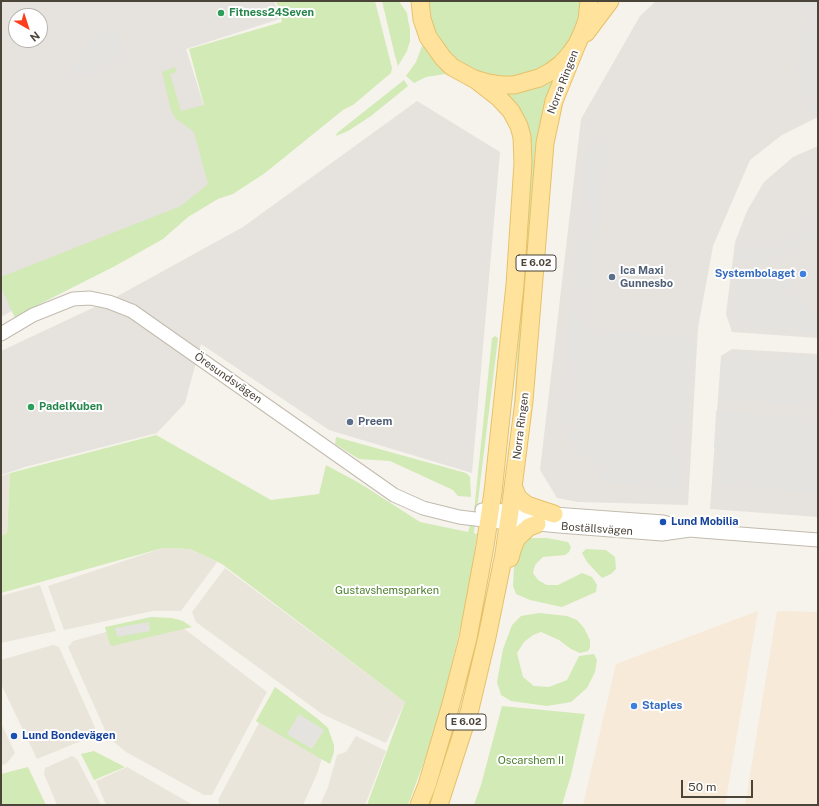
<!DOCTYPE html>
<meta charset="utf-8">
<style>
body{margin:0}
#map{position:relative;width:819px;height:806px;overflow:hidden;background:#f6f3ec;font-family:"Public Sans",sans-serif}
canvas{display:block}
.frame{position:absolute;inset:0;border:2px solid #4b4439;pointer-events:none}
.north{position:absolute;left:8px;top:8px;width:40px;height:40px;box-sizing:border-box;background:#fff;border:1px solid #b7b4b0;border-radius:50%;rotate:141deg;font-size:11px;font-weight:700;line-height:16px;text-align:center;color:#4b4439}
.north::after{content:'';display:block;margin:auto;width:14px;height:18px;background:#fc3f1d;clip-path:polygon(50% 0,100% 100%,50% 72%,0 100%)}
.scale{position:absolute;left:681px;top:780px;width:72px;height:18px;box-sizing:border-box;border:2px solid #4b4439;border-top:0;padding-left:5px;font-size:12px;line-height:14px;white-space:nowrap;color:#4b4439;-webkit-text-stroke:3px #fff;paint-order:stroke}
</style>
<div id="map">
<canvas width="819" height="806"></canvas>
<div class="frame"></div>
<div class="north">N</div>
<div class="scale">50 m</div>
</div>
<script>
const g = document.querySelector('canvas').getContext('2d');
g.lineJoin = 'round';
function fillPath(path, color) { g.fillStyle = color; g.fill(path, 'evenodd'); }
const toPath = rows => new Path2D(rows.map(r => 'M' + r).join(''));
function trace(path, color, width, dash) { g.strokeStyle = color; g.lineWidth = width; g.lineCap = dash ? 'butt' : 'round'; g.setLineDash(dash || []); g.stroke(path); }
function drawText(font, color, halo, rows, align = 'center') {
  g.font = font + ' "Public Sans",sans-serif'; g.lineWidth = 4; g.setLineDash([]); g.textBaseline = 'middle'; g.strokeStyle = halo; g.fillStyle = color; for (const [text, x, y, turn = 0] of rows) {
    g.save(); g.translate(x, y); g.rotate((+turn || 0) * Math.PI / 180); g.textAlign = isNaN(turn) ? turn : align; if (halo) g.strokeText(text, 0, 0); g.fillText(text, 0, 0); g.restore();
  }
}
fillPath(toPath([
 [10,473,7,533,1,536,1,476],
 [163,548,190,549,217,562,181,611,153,611,64,630,48,586],
 [225,568,405,702,386,743,322,714,196,622,192,612],
 [40,585,56,631,1,643,1,596],
 [173,623,186,630,267,692,212,795,204,795,126,752,108,737,68,647,73,641,121,628],
 [53,645,59,647,101,741,81,741,37,759,1,684,1,660],
 [260,721,322,758,317,774,303,805,220,805,218,800],
 [1,723,15,753,6,764,1,765],
 [356,736,386,751,365,805,320,805,328,787,337,755,346,752],
 [72,756,77,759,101,805,57,805,44,774,45,768],
 [127,767,193,805,106,805,96,781]
]), '#eae5da');
fillPath(toPath([
 [758,611,725,805,583,805,616,664],
 [777,611,818,612,818,805,745,805]
]), '#f7ead8');
fillPath(toPath([
 [1,1,274,1,280,19,186,49,226,176,183,213,1,317],
 [16,16,40,16,40,40,16,40],
 [656,1,818,1,818,117,782,135,750,160,713,246,698,328,688,505,578,502,557,498,540,470,581,119,640,16],
 [417,101,500,152,472,473,329,430,201,344,185,403,157,433,25,467,1,475,1,351,116,297,243,227],
 [818,146,818,338,732,332,726,314,735,242,747,211,764,182,793,157],
 [732,349,818,354,818,517,710,509,721,356]
]), '#e6e2dd');
fillPath(toPath([
 [276,1,375,1,392,68,391,73,353,105,343,110,265,173,233,194,218,199,188,217,163,239,115,266,36,306,15,318,1,287,1,277,181,206,208,184,194,132,175,118,171,110,162,72,175,67,176,72,170,74,181,111,204,105,189,49,282,22],
 [382,1,399,1,407,13,408,20,410,29,410,41,407,51,398,66,395,56],
 [425,1,582,1,580,17,570,41,562,52,552,61,541,68,529,74,516,77,489,76,464,67,436,40],
 [424,45,448,72,445,74,426,77,414,83,406,76,416,62,422,46],
 [556,74,527,298,512,435,531,150,530,141,505,94],
 [404,80,408,86,371,116,348,131,336,136,337,133],
 [495,336,498,338,474,533,477,534,468,595,437,726,408,805,367,805,405,702,222,564,190,549,163,548,1,593,1,536,7,533,10,473,156,435,271,500,319,494,326,465,361,484,420,522,468,532,474,511,492,338],
 [336,437,466,473,470,477,471,497,458,496,453,490,390,461,359,459,335,444],
 [530,538,547,538,568,542,571,547,569,552,565,555,543,557,535,565,533,573,538,580,547,585,558,585,582,573,592,577,597,585,596,592,562,607,530,600,516,594,513,586,514,567,519,549],
 [586,549,606,550,615,557,616,569,611,574,602,578,587,562,582,553],
 [539,613,567,616,577,620,584,628,590,640,590,648,588,651,580,653,571,649,559,640,541,632,533,635,524,642,517,653,523,677,534,686,549,687,567,680,579,656,594,654,597,660,595,672,587,688,571,702,547,706,511,701,501,695,497,682,503,649,512,625,521,616],
 [151,617,172,618,183,621,192,627,112,646,110,645,105,627],
 [275,687,318,719,328,728,334,745,334,752,330,764,256,721],
 [502,706,585,714,571,775,562,805,474,805,481,785],
 [94,751,125,767,94,780,81,754],
 [28,767,46,805,1,805,1,774]
]), '#d2eab5');
fillPath(toPath([
 [800,1,818,1,818,111,807,114,794,65,801,42,798,31,807,28],
 [115,27,127,65,62,83,92,34],
 [597,137,616,152,604,168,587,328,695,338,681,490,600,481,602,469,592,467,593,458,580,455,573,450,560,418,586,150],
 [818,207,818,236,772,266,735,260,739,238,763,241,769,249,806,226,801,218],
 [738,269,786,273,818,320,818,332,736,326,737,319,730,318],
 [732,351,756,353,755,360,776,361,777,354,818,358,818,407,719,399,722,359,731,359],
 [716,411,818,418,818,493,718,485,721,449,714,448],
 [149,622,150,631,117,637,115,628],
 [299,714,324,730,312,749,287,734]
]), '#e5e3e0');
const minor = toPath([
 [1,334,33,315,73,299,90,298,109,302,132,311,394,495,423,508,459,517,500,522,509,521,559,526,662,534,690,530],
 [482,510,510,511,547,516,554,514,663,522,690,530,701,531,818,540]
]);
const major = toPath([
 [420,1,422,19,428,37,443,58,452,67,474,79,488,83,501,85,514,85,539,78,550,72,561,64,570,54,577,44,583,31,587,20,589,1],
 [586,33,610,1],
 [514,488,518,498,527,505,554,514],
 [510,558,513,547,517,538,529,527,537,524],
 [419,805,427,785,451,704,468,638,485,546,493,492,515,285,523,163,522,137,519,126,511,111,499,98,476,80],
 [439,805,470,709,487,637,504,554,510,511,524,401,545,143,554,101,577,44]
]);
trace(minor, '#c2bbae', 15);
trace(major, '#e6c16a', 19);
trace(minor, '#fff', 13);
trace(major, '#ffe39c', 17);
for (const [x, y, r, color] of [
 [221,13,4,"#2e9e5b"],
 [803,274,4,"#3f7fe0"],
 [612,277,4,"#5c6f8a"],
 [31,407,4,"#2e9e5b"],
 [350,422,4,"#5c6f8a"],
 [663,522,4,"#1a4fb4"],
 [634,706,4,"#3f7fe0"],
 [14,736,4,"#1a4fb4"]
]) { const dot = new Path2D(); dot.arc(x, y, r, 0, 2 * Math.PI); g.fillStyle = color; g.fill(dot); trace(dot, '#fff', 1.5); }
for (const [x, y, w] of [
 [536,263,40],
 [466,722,40]
]) { const box = new Path2D(); box.roundRect(x - w / 2, y - 8, w, 16, 3); g.fillStyle = '#fff'; g.fill(box); trace(box, '#4b4439', 1); }
drawText('bold 10px', '#4b4439', null, [
 ["E 6.02",536,263],
 ["E 6.02",466,722]
]);
drawText('bold 11px', '#27864d', '#fff', [
 ["Fitness24Seven",229,13],
 ["PadelKuben",39,407]
], 'left');
drawText('11px', '#4b4439', '#fff', [
 ["Norra Ringen",563,82,-69],
 ["Öresundsvägen",228,378,35],
 ["Norra Ringen",521,426,-83],
 ["Boställsvägen",597,529,4]
]);
drawText('bold 11px', '#4e5e75', '#fff', [
 ["Ica Maxi",620,271],
 ["Gunnesbo",620,284],
 ["Preem",358,422]
], 'left');
drawText('bold 11px', '#366cbe', '#fff', [
 ["Systembolaget",795,274],
 ["Staples",642,706,"left"]
], 'right');
drawText('bold 11px', '#164399', '#fff', [
 ["Lund Mobilia",671,522],
 ["Lund Bondevägen",22,736]
], 'left');
drawText('11px', '#4a7f2a', '#fff', [
 ["Gustavshemsparken",387,591],
 ["Oscarshem II",531,761]
]);
</script>
